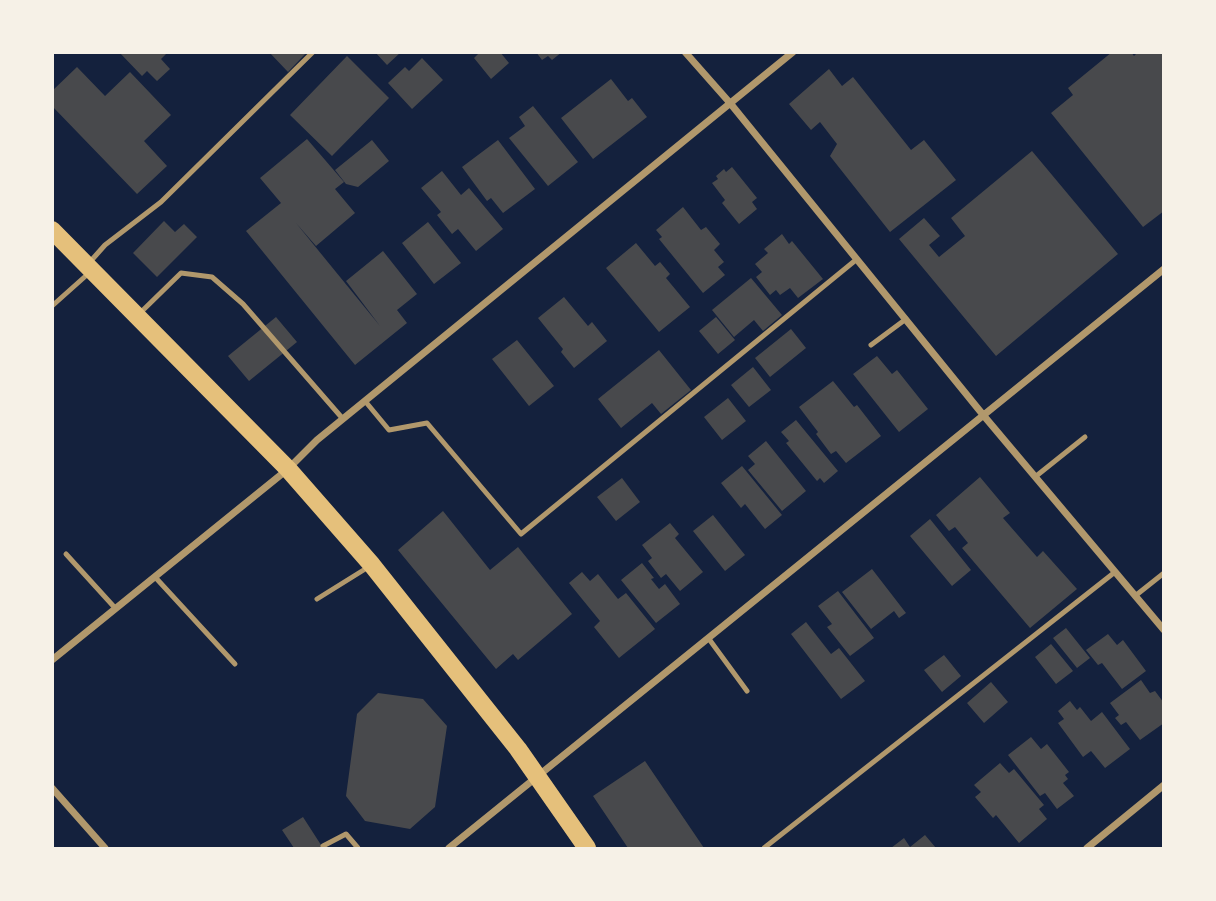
<!DOCTYPE html>
<style>
body{margin:0}
#map{position:relative;width:1216px;height:901px;overflow:hidden;background:#14213d;font-family:Helvetica,sans-serif}
canvas{display:block}
.frame{position:absolute;inset:0;border:54px solid #f6f1e7;pointer-events:none}
</style>
<div id="map">
<canvas width="1216" height="901"></canvas>
<div class="frame"></div>
</div>
<script>
const g = document.querySelector('canvas').getContext('2d');
g.lineJoin = 'round';
function fillPath(path, color) { g.fillStyle = color; g.fill(path, 'evenodd'); }
const toPath = rows => new Path2D(rows.map(r => 'M' + r).join(''));
function trace(path, color, width, dash) { g.strokeStyle = color; g.lineWidth = width; g.lineCap = dash ? 'butt' : 'round'; g.setLineDash(dash || []); g.stroke(path); }
fillPath(toPath([
 [119,52,168,52,161,59,170,69,157,81,147,71,142,76],
 [269,52,307,52,288,72],
 [375,52,401,52,387,65],
 [480,52,500,52,509,63,491,79,474,58],
 [536,52,562,52,552,60,548,56,542,60],
 [1112,52,1131,52,1134,56,1138,52,1164,52,1164,211,1143,227,1051,113,1073,95,1068,88],
 [347,56,389,98,332,156,290,115],
 [422,58,443,80,412,109,388,83,405,67,409,71],
 [77,67,105,96,130,72,171,115,144,141,167,166,137,194,52,106,52,91],
 [829,69,842,86,853,77,911,150,924,140,956,180,890,232,830,156,837,144,820,122,811,130,789,104],
 [611,79,628,101,632,98,647,117,593,159,561,118],
 [533,106,578,162,548,186,509,138,525,126,519,117],
 [307,139,344,182,335,189,355,213,316,246,296,223,380,326,346,281,383,251,417,294,397,310,407,323,355,365,246,231,281,203,260,178],
 [372,140,389,161,358,187,346,184,335,170],
 [498,140,535,189,503,213,491,198,487,201,462,167],
 [1032,151,1118,254,996,356,899,239,924,218,940,236,929,245,939,257,965,236,951,218],
 [732,167,757,198,752,202,757,209,739,224,722,203,725,200,712,183,718,179,716,176,724,169,726,172],
 [442,171,461,195,469,188,503,229,476,251,458,229,452,234,437,215,441,212,421,188],
 [683,207,701,230,706,227,720,244,714,250,724,262,718,267,725,275,703,293,659,239,662,237,656,230],
 [164,221,175,232,184,224,197,237,157,277,133,253],
 [428,222,461,263,434,284,402,243],
 [782,234,789,244,792,241,823,279,798,298,790,288,780,295,776,290,770,295,756,277,762,272,755,264,768,253,764,249],
 [636,243,655,266,660,262,670,274,666,278,690,307,659,332,606,268],
 [751,278,782,315,763,331,754,320,734,337,712,310],
 [564,297,588,326,592,322,607,341,574,368,561,352,563,349,538,318],
 [276,317,297,342,249,381,228,356],
 [716,317,735,340,718,354,699,331],
 [791,329,806,348,770,377,755,358],
 [517,340,554,386,529,406,492,359],
 [659,350,691,390,661,414,652,403,621,428,598,399],
 [877,356,892,374,897,370,928,409,899,432,853,374],
 [753,367,771,390,749,407,731,385],
 [833,381,854,407,857,405,881,436,846,463,836,451,831,454,816,434,818,432,799,407],
 [728,398,746,421,722,440,704,417],
 [796,420,838,471,824,483,820,478,817,481,786,443,789,441,781,432],
 [766,441,806,491,782,511,748,470,755,464,748,456],
 [742,466,782,515,765,529,745,504,741,508,721,483],
 [980,477,1010,513,1003,518,1037,557,1043,551,1077,589,1030,628,962,548,968,543,955,527,949,531,936,515],
 [622,478,640,502,616,521,597,497],
 [443,511,490,570,518,547,572,614,518,660,513,654,496,669,398,550],
 [713,515,745,555,725,571,693,531],
 [930,519,971,570,952,586,910,536],
 [670,523,679,534,675,538,703,572,680,591,666,574,661,578,648,561,652,558,642,545],
 [642,563,654,578,651,579,659,589,665,584,680,604,656,623,621,580],
 [872,569,906,613,899,618,894,611,871,629,842,592],
 [582,572,590,581,598,574,618,599,626,593,655,629,619,658,594,627,600,621,569,583],
 [838,591,874,638,850,656,827,627,832,624,818,606],
 [806,622,831,654,839,648,865,681,841,699,791,634],
 [1066,628,1090,658,1077,668,1053,638],
 [1108,634,1117,645,1123,640,1146,671,1122,689,1102,663,1098,665,1086,650],
 [1051,644,1073,671,1056,684,1035,657],
 [944,655,961,676,942,692,924,670],
 [1141,680,1150,693,1155,691,1164,703,1164,723,1140,740,1126,722,1121,725,1115,718,1119,715,1110,703],
 [991,682,1008,702,984,723,967,703],
 [378,693,423,699,447,726,435,807,410,829,365,821,346,796,357,714],
 [1070,701,1077,710,1080,707,1091,721,1102,712,1130,749,1105,768,1091,751,1083,757,1058,723,1064,719,1058,711],
 [1031,737,1041,749,1047,744,1069,772,1065,775,1068,779,1063,783,1074,796,1057,809,1045,793,1040,796,1008,755],
 [645,761,704,848,628,848,593,796],
 [1000,763,1009,773,1014,769,1044,805,1039,809,1047,819,1019,843,996,815,993,818,975,797,981,792,974,785],
 [303,817,323,848,294,848,282,830],
 [925,835,936,848,891,848,904,838,910,847]
]), '#48494c');
trace(toPath([
 [89,263,105,245,161,202,313,52],
 [52,306,89,273],
 [138,315,181,273,212,277,243,304,343,419],
 [871,345,906,319],
 [365,401,389,430,427,423,521,534,857,259],
 [1035,477,1085,437],
 [66,554,116,609],
 [155,577,235,664],
 [1135,596,1164,573],
 [317,599,370,566],
 [709,639,747,691],
 [323,846,346,834,358,848],
 [764,848,1115,572]
]), '#b1986c', 5);
trace(toPath([
 [685,52,730,103,984,416,1164,630],
 [52,660,288,469,317,440,793,52],
 [52,788,105,848],
 [449,848,1164,269],
 [1087,848,1164,785]
]), '#b1986c', 7);
trace(toPath([
 [52,230,288,469,372,565,518,749,587,848]
]), '#e5c07b', 18);
</script>
